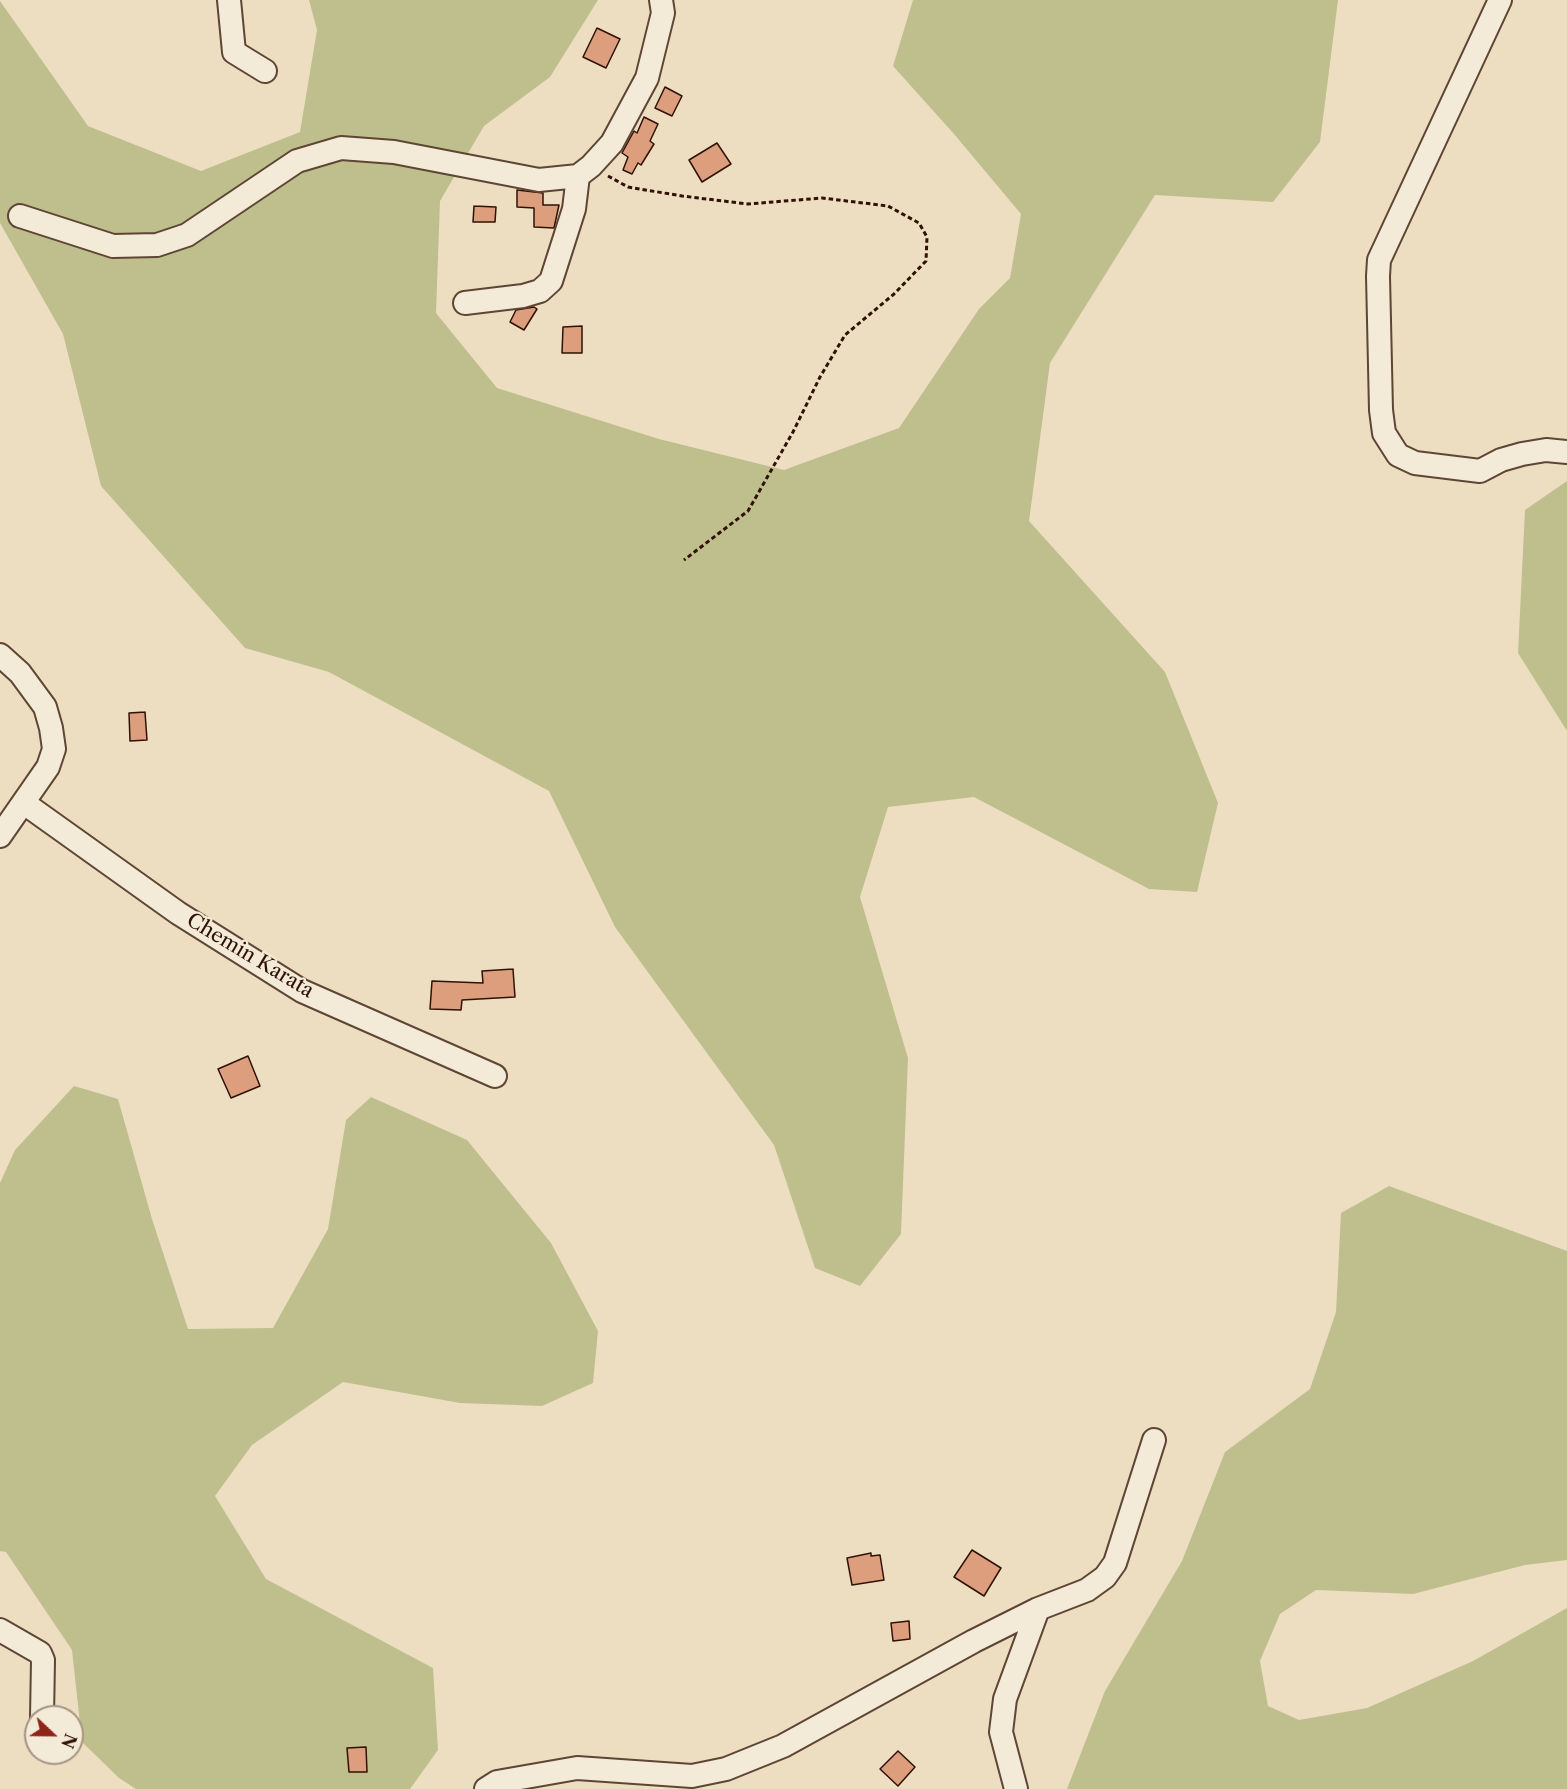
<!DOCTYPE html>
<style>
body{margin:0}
#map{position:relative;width:1567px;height:1789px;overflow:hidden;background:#eddec2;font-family:"Libre Caslon Text",serif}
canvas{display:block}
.north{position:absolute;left:24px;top:1705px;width:60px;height:60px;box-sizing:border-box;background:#f3ead7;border:2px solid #a59483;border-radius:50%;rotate:112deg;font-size:16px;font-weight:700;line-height:24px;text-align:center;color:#2f1204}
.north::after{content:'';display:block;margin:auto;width:21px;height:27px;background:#8f2418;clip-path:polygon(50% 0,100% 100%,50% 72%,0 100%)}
</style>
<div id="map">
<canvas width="1567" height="1789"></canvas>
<div class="north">N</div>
</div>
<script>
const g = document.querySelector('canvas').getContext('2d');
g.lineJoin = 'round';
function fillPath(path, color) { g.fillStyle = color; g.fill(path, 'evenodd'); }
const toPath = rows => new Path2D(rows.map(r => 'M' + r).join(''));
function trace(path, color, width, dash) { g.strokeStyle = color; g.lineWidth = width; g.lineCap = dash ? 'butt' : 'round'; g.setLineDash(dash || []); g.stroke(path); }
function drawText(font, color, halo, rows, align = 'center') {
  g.font = font + ' "Libre Caslon Text",serif'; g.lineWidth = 4.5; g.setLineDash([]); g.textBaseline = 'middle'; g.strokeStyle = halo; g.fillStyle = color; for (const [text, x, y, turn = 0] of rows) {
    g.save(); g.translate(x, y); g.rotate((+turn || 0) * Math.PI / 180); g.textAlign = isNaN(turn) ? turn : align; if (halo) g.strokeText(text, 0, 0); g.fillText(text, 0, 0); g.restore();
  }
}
fillPath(toPath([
 [309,0,598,0,550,77,484,126,440,201,436,313,497,388,659,439,784,470,899,428,979,309,1010,278,1021,214,954,134,893,66,913,0,1338,0,1320,142,1273,202,1155,195,1050,363,1029,521,1165,672,1218,803,1197,892,1149,889,974,797,888,807,860,897,908,1058,901,1234,860,1286,815,1268,774,1145,615,927,549,791,329,672,245,648,101,486,63,334,0,223,0,1,88,126,201,171,300,132,317,30],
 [1567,481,1567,731,1518,653,1525,510],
 [74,1086,118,1099,152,1219,188,1329,273,1328,328,1229,346,1120,371,1097,467,1140,551,1243,598,1331,593,1383,542,1406,460,1403,343,1382,252,1445,215,1496,266,1579,433,1668,438,1750,410,1789,136,1789,119,1778,82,1742,72,1650,6,1552,0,1551,0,1183,15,1150],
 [1389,1186,1567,1251,1567,1560,1525,1565,1413,1594,1316,1590,1280,1614,1260,1661,1268,1706,1299,1720,1367,1708,1473,1661,1567,1608,1567,1789,1067,1789,1105,1691,1182,1561,1225,1452,1310,1389,1336,1312,1341,1213]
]), '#bfbf8e');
const building = toPath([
 [597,28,620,39,606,68,583,57,597,28],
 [665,87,682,96,672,116,655,108,665,87],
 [644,117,658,124,650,141,654,144,641,165,638,163,632,174,623,170,628,157,622,153,634,131,637,133,644,117],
 [717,143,731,164,702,182,689,160,717,143],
 [517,190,543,193,543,205,559,205,554,228,534,227,534,208,517,207,517,190],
 [474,206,496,207,495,222,473,222,474,206],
 [534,307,537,309,524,330,510,322,516,310,534,307],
 [582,326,582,353,562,353,563,327,582,326],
 [145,712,147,740,130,741,129,713,145,712],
 [513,969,515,997,462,1000,461,1010,430,1009,432,981,483,983,482,971,513,969],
 [248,1056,260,1086,231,1098,218,1069,248,1056],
 [972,1550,1001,1568,984,1596,954,1577,972,1550],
 [871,1553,871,1556,880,1555,884,1580,852,1585,847,1558,871,1553],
 [909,1621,910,1639,893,1641,891,1623,909,1621],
 [366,1747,367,1772,349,1772,347,1748,366,1747],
 [898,1751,915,1767,898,1786,880,1769,898,1751]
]);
fillPath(building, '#dc9e7d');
trace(building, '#2f1204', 1.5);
const minor = toPath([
 [229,0,234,52,265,71],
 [1500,0,1379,260,1378,276,1381,410,1384,433,1398,455,1415,463,1480,471,1501,460,1522,454,1546,450,1567,452],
 [20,216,113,246,157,245,187,235,297,161,341,148,394,152,539,180,578,176,591,166,612,143,647,78,663,13,661,0],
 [465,303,523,296,540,291,551,281,574,209,578,176],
 [0,655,20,673,45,707,51,728,54,749,48,767,0,836],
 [24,803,178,913,302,991,495,1076],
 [0,1630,40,1653,43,1660,42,1717],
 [486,1789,497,1782,577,1768,692,1776,726,1769,783,1746,974,1641,1038,1609,1087,1590,1105,1577,1115,1563,1154,1440],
 [1016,1789,1001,1732,1005,1699,1038,1609]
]);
trace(minor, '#5e4534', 26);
trace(toPath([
 [608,176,628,187,682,196,748,204,822,198,888,206,919,223,927,237,926,261,894,294,845,335,820,377,793,432,748,511,684,560]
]), '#2f1204', 3, [4.5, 3]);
trace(minor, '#f3ead7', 22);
drawText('20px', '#2f1204', '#f3ead7', [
 ["Chemin Karata",250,956,31]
]);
</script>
